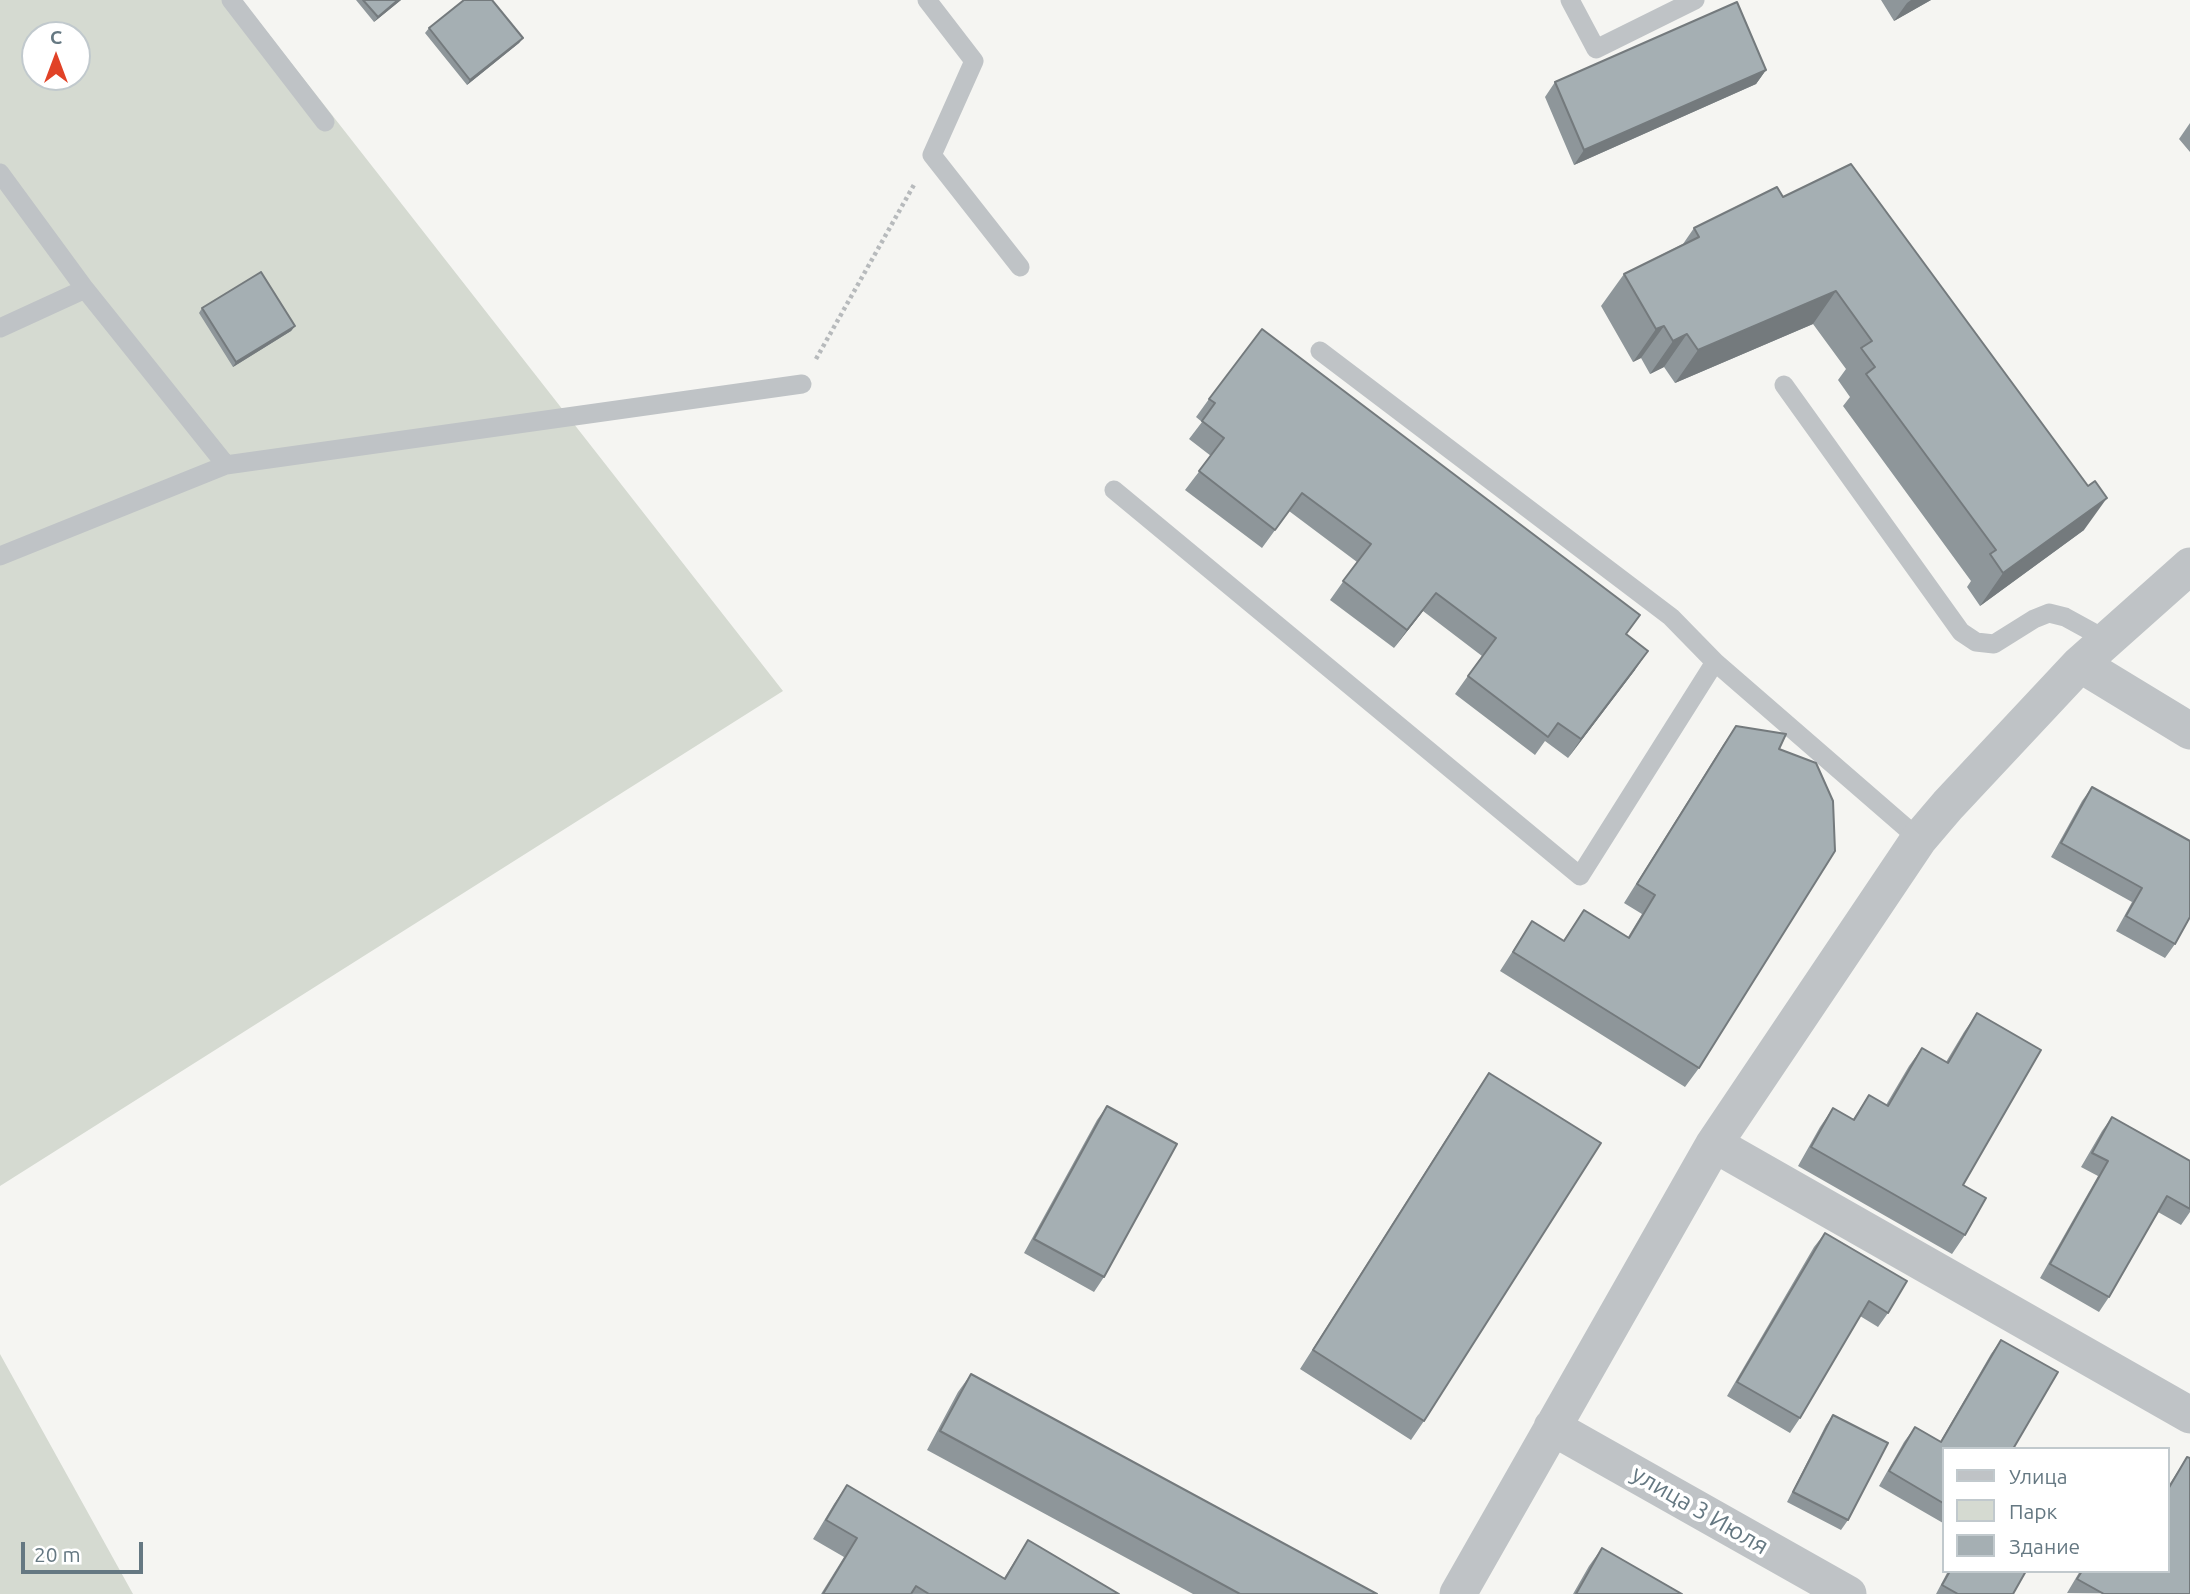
<!DOCTYPE html>
<meta charset="utf-8">
<style>
body{margin:0}
#map{position:relative;width:2190px;height:1594px;overflow:hidden;background:#f5f5f2;font-family:Ubuntu,sans-serif}
canvas{display:block}
.legend{position:absolute;left:1942px;top:1447px;width:228px;height:126px;box-sizing:border-box;background:#fff;border:2px solid #c1c9cd;margin:0;padding:9px 12px;list-style:none;font-size:21px;color:#657882}
.legend li{display:flex;align-items:center;gap:14px;height:35px}
.legend b{width:35px;border:2px solid #c1c9cd}
.north{position:absolute;left:21px;top:21px;width:70px;height:70px;box-sizing:border-box;background:#fff;border:2px solid #c1c9cd;border-radius:50%;rotate:0deg;font-size:19px;font-weight:700;line-height:28px;text-align:center;color:#657882}
.north::after{content:'';display:block;margin:auto;width:24px;height:32px;background:#e14227;clip-path:polygon(50% 0,100% 100%,50% 72%,0 100%)}
.scale{position:absolute;left:21px;top:1542px;width:122px;height:32px;box-sizing:border-box;border:4px solid #657882;border-top:0;padding-left:9px;font-size:21px;line-height:24px;white-space:nowrap;color:#657882;-webkit-text-stroke:5px #fff;paint-order:stroke}
</style>
<div id="map">
<canvas width="2190" height="1594"></canvas>
<ul class="legend">
<li><b style="height:9px;background:#bfc3c6"></b>Улица</li>
<li><b style="height:19px;background:#d5dad1"></b>Парк</li>
<li><b style="height:19px;background:#a5afb3"></b>Здание</li>
</ul>
<div class="north">С</div>
<div class="scale">20 m</div>
</div>
<script>
const g = document.querySelector('canvas').getContext('2d');
g.lineJoin = 'round';
function fillPath(path, color) { g.fillStyle = color; g.fill(path, 'evenodd'); }
const toPath = rows => new Path2D(rows.map(r => 'M' + r).join(''));
function trace(path, color, width, dash) { g.strokeStyle = color; g.lineWidth = width; g.lineCap = dash ? 'butt' : 'round'; g.setLineDash(dash || []); g.stroke(path); }
function drawText(font, color, halo, rows, align = 'center') {
  g.font = font + ' Ubuntu,sans-serif'; g.lineWidth = 7; g.setLineDash([]); g.textBaseline = 'middle'; g.strokeStyle = halo; g.fillStyle = color; for (const [text, x, y, turn = 0] of rows) {
    g.save(); g.translate(x, y); g.rotate((+turn || 0) * Math.PI / 180); g.textAlign = isNaN(turn) ? turn : align; if (halo) g.strokeText(text, 0, 0); g.fillText(text, 0, 0); g.restore();
  }
}
fillPath(toPath([
 [0,0,242,0,783,691,0,1186],
 [35,35,77,35,77,77,35,77],
 [0,1354,133,1594,0,1594]
]), '#d5dad1');
trace(toPath([
 [816,359,915,183]
]), '#b7babc', 4.5, [3.5, 3.5]);
trace(toPath([
 [231,0,325,122],
 [927,0,974,61,932,155,1020,267],
 [1570,0,1596,49,1695,0],
 [0,173,85,289],
 [0,328,85,289,226,465,802,384],
 [1320,351,1671,617,1715,662,1919,839],
 [1784,385,1961,632,1976,642,1994,644,2034,619,2049,613,2065,617,2107,640],
 [1114,490,1580,876,1715,662],
 [0,556,226,465]
]), '#bfc3c6', 19);
trace(toPath([
 [2080,664,2190,731],
 [1714,1144,2190,1415],
 [1552,1427,1848,1594],
 [1458,1594,1714,1144,1919,839,1948,805,2080,664,2190,566]
]), '#bfc3c6', 37);
fillPath(toPath([
 [356,0,401,0,374,22],
 [1881,0,1931,0,1894,21],
 [429,28,523,38,519,43,467,85,425,33],
 [1766,70,1756,84,1574,165,1545,97,1555,82],
 [2190,123,2190,152,2179,139],
 [1783,197,2084,530,1980,606,1967,587,1971,581,1843,406,1850,397,1838,380,1846,369,1813,324,1675,383,1664,367,1650,374,1641,358,1633,362,1601,306,1624,274,1683,244,1694,228],
 [202,308,295,326,291,331,233,367,199,313],
 [1209,399,1627,634,1635,670,1568,758,1545,741,1535,755,1455,694,1482,656,1423,611,1394,648,1330,600,1357,562,1289,511,1262,548,1185,490,1211,456,1189,439,1202,422,1196,417],
 [1736,726,1779,749,1699,1068,1685,1087,1500,971,1532,921,1563,941,1584,910,1628,937,1642,914,1624,903,1723,745],
 [2092,787,2175,944,2165,958,2116,931,2132,902,2051,857,2082,801],
 [1977,1013,1963,1185,1965,1235,1952,1254,1798,1166,1820,1127,1833,1108,1853,1119,1869,1095,1886,1105,1909,1066,1922,1048,1946,1062,1964,1032],
 [1489,1073,1424,1421,1411,1440,1300,1369,1476,1092],
 [1107,1106,1104,1277,1094,1292,1024,1253,1097,1120],
 [2112,1117,2190,1161,2190,1212,2181,1225,2158,1212,2109,1297,2099,1312,2040,1278,2098,1176,2081,1167,2102,1131],
 [1825,1233,1888,1313,1878,1327,1860,1316,1800,1418,1790,1433,1727,1396,1814,1247],
 [2001,1340,1943,1449,1943,1523,1879,1486,1904,1442,1915,1427,1940,1442,1991,1354],
 [971,1374,1377,1594,1193,1594,927,1450,958,1392],
 [1833,1415,1848,1520,1841,1530,1787,1502,1826,1425],
 [2187,1457,2190,1594,2067,1593,2080,1571,2167,1571,2167,1488],
 [847,1485,1004,1578,1028,1540,1119,1594,821,1594,844,1557,813,1539,834,1504],
 [1602,1548,1682,1594,1573,1594,1589,1566],
 [1948,1571,2026,1571,2013,1594,1936,1594]
]), '#8e969a');
fillPath(toPath([
 [398,0,401,0,374,22,378,17],
 [1911,0,1931,0,1894,21,1907,3],
 [523,38,519,43,467,85,470,80],
 [1766,70,1756,84,1574,165,1584,150],
 [1836,291,1813,324,1675,383,1698,350],
 [295,326,291,331,233,367,236,362],
 [1664,326,1641,358,1633,362,1656,329],
 [1687,334,1664,367,1650,374,1673,341],
 [2107,498,2084,530,1980,606,2003,573],
 [1436,593,1423,611,1394,648,1407,630],
 [1648,651,1635,670,1568,758,1581,739]
]), '#747a7d');
const building = toPath([
 [363,0,398,0,378,17,363,0],
 [464,0,492,0,523,38,470,80,429,28,464,0],
 [1737,2,1766,70,1584,150,1555,82,1737,2],
 [1851,164,2088,486,2095,481,2107,498,2003,573,1990,554,1996,550,1866,374,1875,367,1861,348,1872,341,1836,291,1698,350,1687,334,1673,341,1664,326,1656,329,1624,274,1699,237,1694,228,1777,187,1783,197,1851,164],
 [261,272,295,326,236,362,202,308,261,272],
 [1262,329,1640,615,1626,634,1648,651,1581,739,1558,723,1548,737,1468,676,1496,638,1436,593,1407,630,1343,581,1371,544,1302,493,1275,530,1199,471,1224,438,1202,421,1215,403,1209,399,1262,329],
 [1736,726,1786,734,1779,749,1816,763,1833,801,1835,851,1699,1068,1513,952,1532,921,1564,941,1584,910,1629,938,1655,895,1637,884,1736,726],
 [2092,787,2190,841,2190,917,2175,944,2126,916,2142,888,2061,843,2092,787],
 [1977,1013,2041,1050,1963,1185,1986,1198,1965,1235,1811,1147,1833,1108,1854,1120,1869,1095,1888,1106,1922,1048,1948,1063,1977,1013],
 [1489,1073,1601,1143,1424,1421,1313,1350,1489,1073],
 [1107,1106,1177,1144,1104,1277,1034,1239,1107,1106],
 [2112,1117,2190,1161,2190,1209,2167,1196,2109,1297,2050,1264,2108,1161,2092,1153,2112,1117],
 [1825,1233,1907,1281,1888,1313,1869,1301,1800,1418,1737,1382,1825,1233],
 [2001,1340,2058,1372,2013,1449,1943,1449,1943,1503,1889,1471,1915,1427,1941,1442,2001,1340],
 [971,1374,1377,1594,1240,1594,940,1431,971,1374],
 [1833,1415,1888,1443,1848,1520,1793,1492,1833,1415],
 [2187,1457,2190,1458,2190,1594,2104,1594,2077,1579,2082,1571,2167,1571,2167,1491,2187,1457],
 [847,1485,1005,1579,1028,1540,1119,1594,929,1594,916,1586,911,1594,823,1594,857,1538,826,1520,847,1485],
 [1602,1548,1682,1594,1576,1594,1602,1548],
 [1950,1571,2026,1571,2013,1594,1958,1594,1942,1585,1950,1571]
]);
fillPath(building, '#a5afb3');
trace(building, '#747a7d', 2);
drawText('24px', '#657882', '#fff', [
 ["улица 3 Июля",1700,1510,30]
]);
</script>
